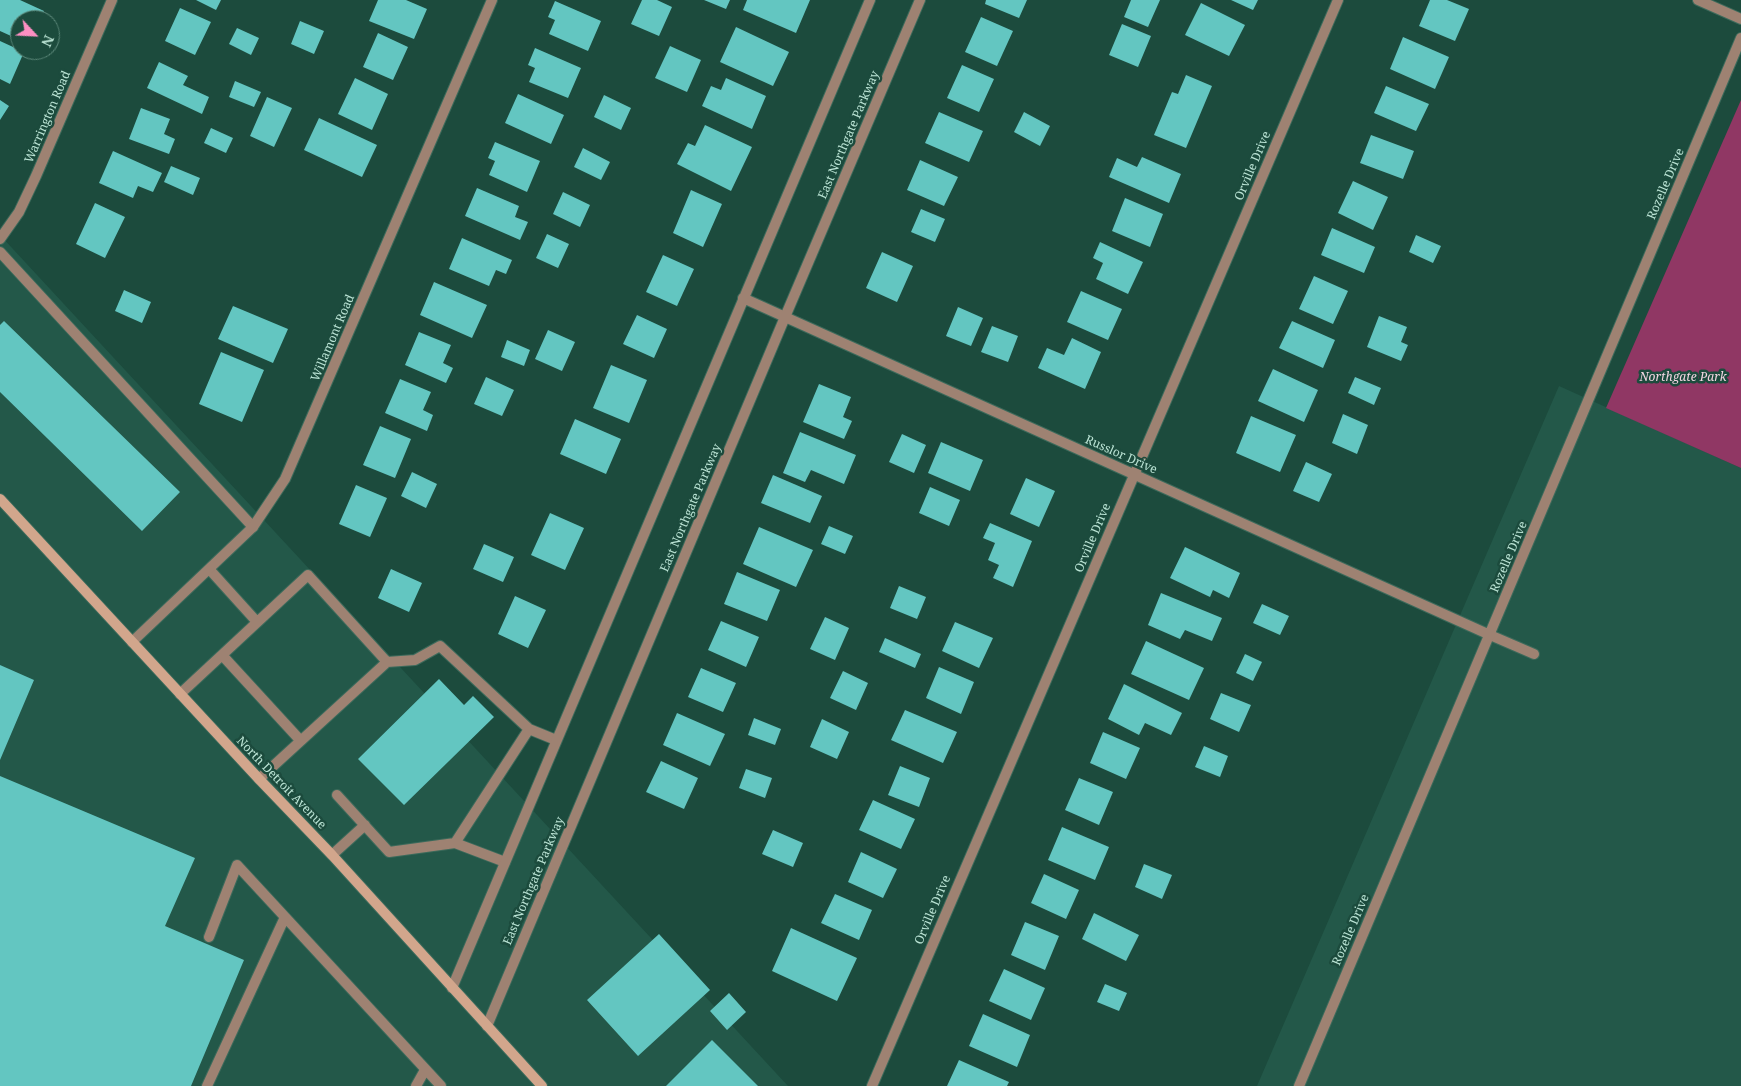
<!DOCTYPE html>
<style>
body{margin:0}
#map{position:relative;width:1741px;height:1086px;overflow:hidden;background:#1c4b3d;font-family:"Noto Serif",serif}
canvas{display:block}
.north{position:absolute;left:10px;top:10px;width:50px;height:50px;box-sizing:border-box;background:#1c4b3d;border:1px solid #5c887a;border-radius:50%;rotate:115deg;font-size:14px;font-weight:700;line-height:20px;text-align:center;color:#bbe4d5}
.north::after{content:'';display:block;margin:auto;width:18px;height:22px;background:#fc8fc2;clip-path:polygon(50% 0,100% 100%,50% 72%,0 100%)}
</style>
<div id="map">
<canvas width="1741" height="1086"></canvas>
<div class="north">N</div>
</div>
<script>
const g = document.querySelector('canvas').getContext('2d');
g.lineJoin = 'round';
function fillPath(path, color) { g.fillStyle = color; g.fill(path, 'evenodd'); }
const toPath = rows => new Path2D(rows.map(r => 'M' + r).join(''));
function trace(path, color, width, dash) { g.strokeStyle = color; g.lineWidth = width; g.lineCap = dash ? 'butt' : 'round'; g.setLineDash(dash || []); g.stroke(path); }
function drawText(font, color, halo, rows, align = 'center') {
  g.font = font + ' "Noto Serif",serif'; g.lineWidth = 5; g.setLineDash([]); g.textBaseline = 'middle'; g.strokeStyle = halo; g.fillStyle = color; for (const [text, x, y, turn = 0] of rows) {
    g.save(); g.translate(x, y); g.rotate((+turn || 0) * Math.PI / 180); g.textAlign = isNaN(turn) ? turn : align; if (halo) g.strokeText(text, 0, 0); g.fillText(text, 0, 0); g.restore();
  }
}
fillPath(toPath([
 [0,235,788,1086,0,1086],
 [1559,386,1741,468,1741,1086,1257,1086]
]), '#235849');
fillPath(toPath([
 [1741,100,1741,468,1606,408]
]), '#903764');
fillPath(toPath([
 [0,0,20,0,44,11,40,20,20,20,20,40,0,31],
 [196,0,221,0,216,10],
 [378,0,406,0,427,9,414,39,369,21],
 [642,0,657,0,672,7,659,36,631,24],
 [704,0,730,0,726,9],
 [747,0,810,0,796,33,743,10],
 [986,0,1027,0,1019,18,985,4],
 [1131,0,1160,0,1148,27,1124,17],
 [1231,0,1258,0,1253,10],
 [1430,0,1447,0,1469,9,1455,41,1419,26],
 [555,1,601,21,588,51,549,34,555,20,548,17],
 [1201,3,1245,25,1229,56,1185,35],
 [180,8,211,22,195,55,165,41],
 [981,17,1013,31,997,66,965,52],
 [300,21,324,31,314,54,291,44],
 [1122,24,1151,36,1138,67,1109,55],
 [736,27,789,52,773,86,720,62],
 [237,28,259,38,251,55,229,44],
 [378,33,408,47,393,80,363,67],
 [1403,37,1449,57,1435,89,1390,69],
 [0,41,24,52,10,84,0,79],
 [670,46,701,60,687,92,655,78],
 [535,48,581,68,568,98,529,82,535,68,528,65],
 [159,62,188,76,183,85,209,97,202,114,147,88],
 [962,65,994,79,979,112,947,98],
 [1186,75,1212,86,1186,148,1154,135,1172,92,1178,94],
 [355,78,388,94,372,130,338,114],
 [726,78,766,96,752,129,702,106,711,86,721,90],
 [235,81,261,92,254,107,229,97],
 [1386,86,1429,104,1416,131,1374,113],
 [518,94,564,115,551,144,505,123],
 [604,95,631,108,621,130,594,117],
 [267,97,292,108,274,147,250,136],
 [0,100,9,106,0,120],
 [141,108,170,119,164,134,175,139,169,154,129,139],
 [939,112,983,131,969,162,925,143],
 [1024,112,1050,126,1040,146,1014,132],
 [319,118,377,145,362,177,304,150],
 [705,125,752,147,731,191,677,164,688,143,695,146],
 [211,128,233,138,226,153,204,143],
 [1371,135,1414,151,1403,179,1360,163],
 [495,142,540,161,527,192,489,175,495,161,488,158],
 [583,148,610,162,601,180,574,167],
 [113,151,162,173,153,192,138,186,133,198,99,183],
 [1142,157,1181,174,1169,203,1109,177,1117,158,1137,167],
 [920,160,958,177,944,206,907,190],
 [171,166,200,178,193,195,164,182],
 [1353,181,1388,197,1373,230,1338,213],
 [477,188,519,206,515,217,528,222,520,240,465,216],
 [691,190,722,204,703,247,673,233],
 [563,192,590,205,580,227,553,214],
 [1125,198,1163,214,1150,247,1112,231],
 [95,203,125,217,105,258,76,244],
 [921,209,945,219,935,242,911,232],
 [1332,228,1375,247,1364,273,1321,255],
 [547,234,569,244,558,268,536,258],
 [1416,235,1441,246,1433,263,1409,252],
 [462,238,512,260,506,274,496,270,489,286,449,269],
 [1100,242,1143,262,1128,294,1096,279,1103,263,1093,258],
 [882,252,913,266,897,302,866,288],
 [663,255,694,269,677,306,646,292],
 [1314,276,1348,291,1333,324,1299,309],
 [434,282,487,305,472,338,420,315],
 [124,290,151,302,142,323,115,311],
 [1081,291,1122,309,1108,340,1067,322],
 [233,306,288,329,273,363,218,339],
 [958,307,983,318,971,346,946,336],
 [637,315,667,329,654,358,623,344],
 [1379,316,1407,327,1401,342,1408,345,1401,361,1367,347],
 [4,321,180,492,142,531,0,392,0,325],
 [1292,321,1335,340,1323,368,1279,348],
 [992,326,1018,336,1008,362,981,352],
 [548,330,575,342,562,371,535,359],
 [419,332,451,345,443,363,453,368,446,383,405,365],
 [1072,338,1101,352,1085,389,1038,368,1047,348,1064,355],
 [507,340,530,350,524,366,501,357],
 [221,352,264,370,242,422,199,404],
 [611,365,647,380,629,423,593,408],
 [1273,369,1318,390,1304,422,1258,401],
 [486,377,514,390,502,416,474,404],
 [1355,377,1381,388,1374,405,1348,393],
 [400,379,431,392,423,410,433,415,427,431,385,413],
 [819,384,851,397,843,417,852,421,844,439,803,422],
 [1343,414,1368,425,1357,454,1332,443],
 [1251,416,1296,435,1280,472,1236,453],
 [575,419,621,439,606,474,560,454],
 [380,426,411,439,395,478,363,465],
 [800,432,856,455,844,484,811,470,805,482,783,473],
 [902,434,926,445,914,473,889,462],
 [941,442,983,460,970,491,928,473],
 [1306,462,1332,474,1319,502,1293,491],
 [412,472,437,484,426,508,401,496],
 [773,475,822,496,810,523,761,503],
 [1026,478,1055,491,1039,527,1010,514],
 [356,485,387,498,370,537,339,524],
 [930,487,960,500,949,526,919,513],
 [550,513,584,528,565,570,531,555],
 [990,523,1032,541,1013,587,993,578,999,565,988,560,995,543,983,538],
 [829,526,853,536,845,554,821,544],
 [759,527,813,550,796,587,743,564],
 [484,544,514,557,503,582,473,569],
 [1185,547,1240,573,1229,598,1213,590,1210,597,1170,578],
 [391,569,422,583,409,612,378,598],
 [737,572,780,590,767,621,724,604],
 [899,586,926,597,917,619,890,608],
 [1161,593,1222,618,1212,641,1185,630,1180,639,1148,625],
 [515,596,546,610,528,648,498,634],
 [1262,604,1289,616,1280,635,1253,623],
 [825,617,849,628,835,660,810,649],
 [721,621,759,637,746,667,708,650],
 [955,622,993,638,979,668,942,651],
 [885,638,921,654,915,668,879,652],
 [1146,641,1204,668,1189,700,1131,674],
 [1245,654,1262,662,1253,681,1236,673],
 [0,665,34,680,0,760],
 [939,667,974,682,961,714,926,698],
 [701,668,736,683,723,712,688,697],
 [843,671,868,683,856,710,830,698],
 [439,679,464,705,473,696,494,717,404,805,358,759],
 [1124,684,1182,713,1171,735,1145,723,1139,735,1108,719],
 [1221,693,1251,705,1239,732,1210,719],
 [905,710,957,732,943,763,891,740],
 [677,713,725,734,710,766,663,745],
 [754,718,781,729,775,745,748,735],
 [822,719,849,732,837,759,810,747],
 [1103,732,1140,748,1126,779,1090,763],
 [1204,746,1228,756,1220,777,1195,767],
 [661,761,698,778,684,809,646,792],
 [900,766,930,778,919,807,888,795],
 [746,769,772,778,765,798,739,788],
 [0,776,195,858,165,926,244,960,191,1086,0,1086],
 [1079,778,1113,792,1099,825,1065,810],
 [873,800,915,819,901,849,859,830],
 [1062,827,1109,847,1095,880,1048,860],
 [773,830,803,843,793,867,762,854],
 [861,852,897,869,883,898,848,882],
 [1144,864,1172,875,1162,899,1135,887],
 [1044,874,1079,890,1066,919,1031,903],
 [835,894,872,910,859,940,821,923],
 [1094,913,1139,935,1126,961,1082,939],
 [1025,922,1059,936,1045,970,1011,955],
 [791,928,857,958,837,1001,772,971],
 [659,934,710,990,638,1056,587,1000],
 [1004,969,1045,988,1031,1020,989,1001],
 [1105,984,1127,993,1119,1011,1097,1002],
 [729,993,746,1012,727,1030,710,1011],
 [983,1014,1030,1035,1017,1067,969,1046],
 [712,1040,758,1086,666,1086],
 [959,1060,1009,1082,1007,1086,947,1086]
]), '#63c6c1');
const service = toPath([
 [0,252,253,527],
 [210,570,257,622],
 [1490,635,1534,654],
 [222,655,300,740],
 [387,662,415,660,440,646,529,729,556,740],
 [180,694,308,575,387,662,259,779],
 [337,795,389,852,455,843,529,729],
 [455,843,505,862],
 [332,855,365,825],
 [209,937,237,865,441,1086],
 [207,1086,285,917],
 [416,1086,425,1070]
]);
const minor = toPath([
 [1698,0,1741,19],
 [0,239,19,212,36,176,112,0],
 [743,298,1490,635],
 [132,642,253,527,285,479,492,0],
 [452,988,870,0],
 [487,1026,785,317,920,0],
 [872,1086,1338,0],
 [1299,1086,1741,38]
]);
const secondary = toPath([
 [0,499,259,779,332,855,542,1086]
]);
trace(service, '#3c6a5b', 12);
trace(minor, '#3c6a5b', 12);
trace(secondary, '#3c6a5b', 12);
trace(service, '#9e8272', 10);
trace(minor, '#9e8272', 10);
trace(secondary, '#d2a68c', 10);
drawText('12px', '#bbe4d5', '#1c4b3d', [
 ["Warrington Road",48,117,-67],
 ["East Northgate Parkway",849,135,-67],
 ["Orville Drive",1253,166,-67],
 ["Rozelle Drive",1666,184,-67],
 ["Willamont Road",333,338,-67],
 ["Russlor Drive",1121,455,24],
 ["East Northgate Parkway",691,508,-67],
 ["Orville Drive",1093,538,-67],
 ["Rozelle Drive",1509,557,-67],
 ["North Detroit Avenue",281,783,46],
 ["East Northgate Parkway",534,881,-67],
 ["Orville Drive",933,910,-67],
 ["Rozelle Drive",1351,930,-67]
]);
drawText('italic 12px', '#f4d6e2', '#1c4b3d', [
 ["Northgate Park",1683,378]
]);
</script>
